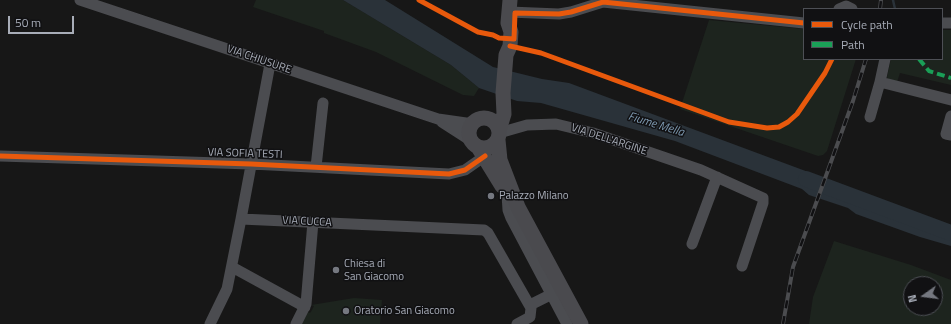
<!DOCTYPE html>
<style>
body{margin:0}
#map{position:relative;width:951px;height:324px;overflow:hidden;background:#171717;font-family:"Titillium Web",sans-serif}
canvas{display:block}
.legend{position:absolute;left:803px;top:8px;width:140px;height:52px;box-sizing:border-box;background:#111113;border:1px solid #4d4f55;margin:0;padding:5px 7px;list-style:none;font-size:12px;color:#a8adb8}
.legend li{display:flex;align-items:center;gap:8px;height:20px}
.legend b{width:20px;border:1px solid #4d4f55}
.north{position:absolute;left:903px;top:276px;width:40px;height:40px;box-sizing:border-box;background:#111113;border:1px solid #4d4f55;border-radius:50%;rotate:256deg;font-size:11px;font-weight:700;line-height:16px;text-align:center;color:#a8adb8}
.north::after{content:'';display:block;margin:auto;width:14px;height:18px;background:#757880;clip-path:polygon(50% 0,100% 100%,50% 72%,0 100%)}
.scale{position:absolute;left:8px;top:16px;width:66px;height:18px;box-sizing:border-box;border:2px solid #a8adb8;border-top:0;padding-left:5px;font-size:12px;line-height:14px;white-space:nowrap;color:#a8adb8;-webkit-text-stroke:3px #111113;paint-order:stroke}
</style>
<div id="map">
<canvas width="951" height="324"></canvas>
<ul class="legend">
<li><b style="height:5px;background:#e8590c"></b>Cycle path</li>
<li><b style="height:5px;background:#1a9f57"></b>Path</li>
</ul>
<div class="north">N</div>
<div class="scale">50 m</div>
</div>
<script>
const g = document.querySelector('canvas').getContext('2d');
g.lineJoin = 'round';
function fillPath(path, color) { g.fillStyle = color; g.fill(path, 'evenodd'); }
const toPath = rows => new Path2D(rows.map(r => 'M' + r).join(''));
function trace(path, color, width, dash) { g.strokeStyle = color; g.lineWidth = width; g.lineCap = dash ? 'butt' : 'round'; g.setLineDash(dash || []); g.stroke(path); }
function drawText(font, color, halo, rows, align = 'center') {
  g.font = font + ' "Titillium Web",sans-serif'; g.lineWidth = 3; g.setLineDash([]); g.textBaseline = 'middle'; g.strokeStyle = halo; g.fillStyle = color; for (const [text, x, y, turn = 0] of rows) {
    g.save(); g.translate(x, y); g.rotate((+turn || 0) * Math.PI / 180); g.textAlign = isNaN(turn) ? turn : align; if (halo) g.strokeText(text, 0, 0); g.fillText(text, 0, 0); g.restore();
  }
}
fillPath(toPath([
 [256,0,343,0,451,65,479,88,474,96,463,95,376,52,324,33,324,31,253,7],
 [709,20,804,29,804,59,856,59,827,151,823,155,818,156,680,109],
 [942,30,951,30,951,85,900,73,897,82,889,80,887,77,891,59,942,59],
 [834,241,911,265,951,280,951,324,809,324,813,297],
 [911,284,935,284,935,308,911,308],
 [354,298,382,300,380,324,302,324,308,312,310,313,312,310,314,306,311,305]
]), '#1d241e');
fillPath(toPath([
 [343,0,385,0,493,67,542,79,569,83,819,176,827,188,833,192,880,205,901,215,927,219,951,227,951,246,920,237,856,214,848,208,809,195,802,189,675,141,541,103,517,101,479,88,451,65]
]), '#2a3239');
trace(toPath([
 [893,0,895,9]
]), '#2a3239', 2.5);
trace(toPath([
 [806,179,951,233]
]), '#2a3239', 16);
trace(toPath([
 [80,0,438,119,466,123,472,123],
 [839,9,846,6,852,9],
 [509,12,559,14,571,12,603,2,804,23],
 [942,23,951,23],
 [885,59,880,82,951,100],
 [951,116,946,134,951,135],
 [870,117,880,82],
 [442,122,470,140],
 [499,133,527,125,556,124,593,133,701,170,763,198,763,203,742,266],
 [0,156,251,164,449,174,465,170,485,156],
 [316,167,323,103],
 [507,194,508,210,511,218,567,324],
 [241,219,270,64],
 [692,244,717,177],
 [232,267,305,307],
 [530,305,558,291],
 [210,324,227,289,241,219,484,230,488,233,531,308,530,317,517,324],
 [296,324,306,304,313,222]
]), '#4b4c50', 11);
trace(toPath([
 '469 133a15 15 0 1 1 30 0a15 15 0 1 1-30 0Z',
 [499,130,504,114,503,93,506,55,510,46,511,32,508,23,510,0],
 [498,140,500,160,518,207,581,324],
 [478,147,502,186]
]), '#4a4a4e', 15);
const rail = toPath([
 [880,9,881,0],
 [783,324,793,267,853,101,866,59]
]);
trace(rail, '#4b4c4f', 4);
trace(rail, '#111113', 2.5, [8]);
trace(toPath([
 [919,59,929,71,951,78]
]), '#1a9f57', 4, [8, 4]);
trace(toPath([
 [419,0,478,32,493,35,499,38,514,39,515,13,559,14,571,12,603,2,804,23],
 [510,46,541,53,729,122,767,128,779,127,788,122,797,114,825,73,832,59],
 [0,156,251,164,449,174,465,170,485,156]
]), '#e8590c', 5);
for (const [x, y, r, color] of [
 [491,196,4,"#757880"],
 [336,270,4,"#757880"],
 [346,311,4,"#757880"]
]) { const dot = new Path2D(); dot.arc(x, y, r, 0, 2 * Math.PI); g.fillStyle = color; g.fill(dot); trace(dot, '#111113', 1.5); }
drawText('11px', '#a8adb8', '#111113', [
 ["VIA CHIUSURE",259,60,19],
 ["VIA DELL'ARGINE",609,140,18],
 ["VIA SOFIA TESTI",245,154,2],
 ["VIA CUCCA",307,222,3]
]);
drawText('11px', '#a8adb8', '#111113', [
 ["Palazzo Milano",499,196],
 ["Chiesa di",344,264],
 ["San Giacomo",344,277],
 ["Oratorio San Giacomo",354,311]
], 'left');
drawText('italic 12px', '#7f9bb3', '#111113', [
 ["Fiume Mella",656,125,17]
]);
</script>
